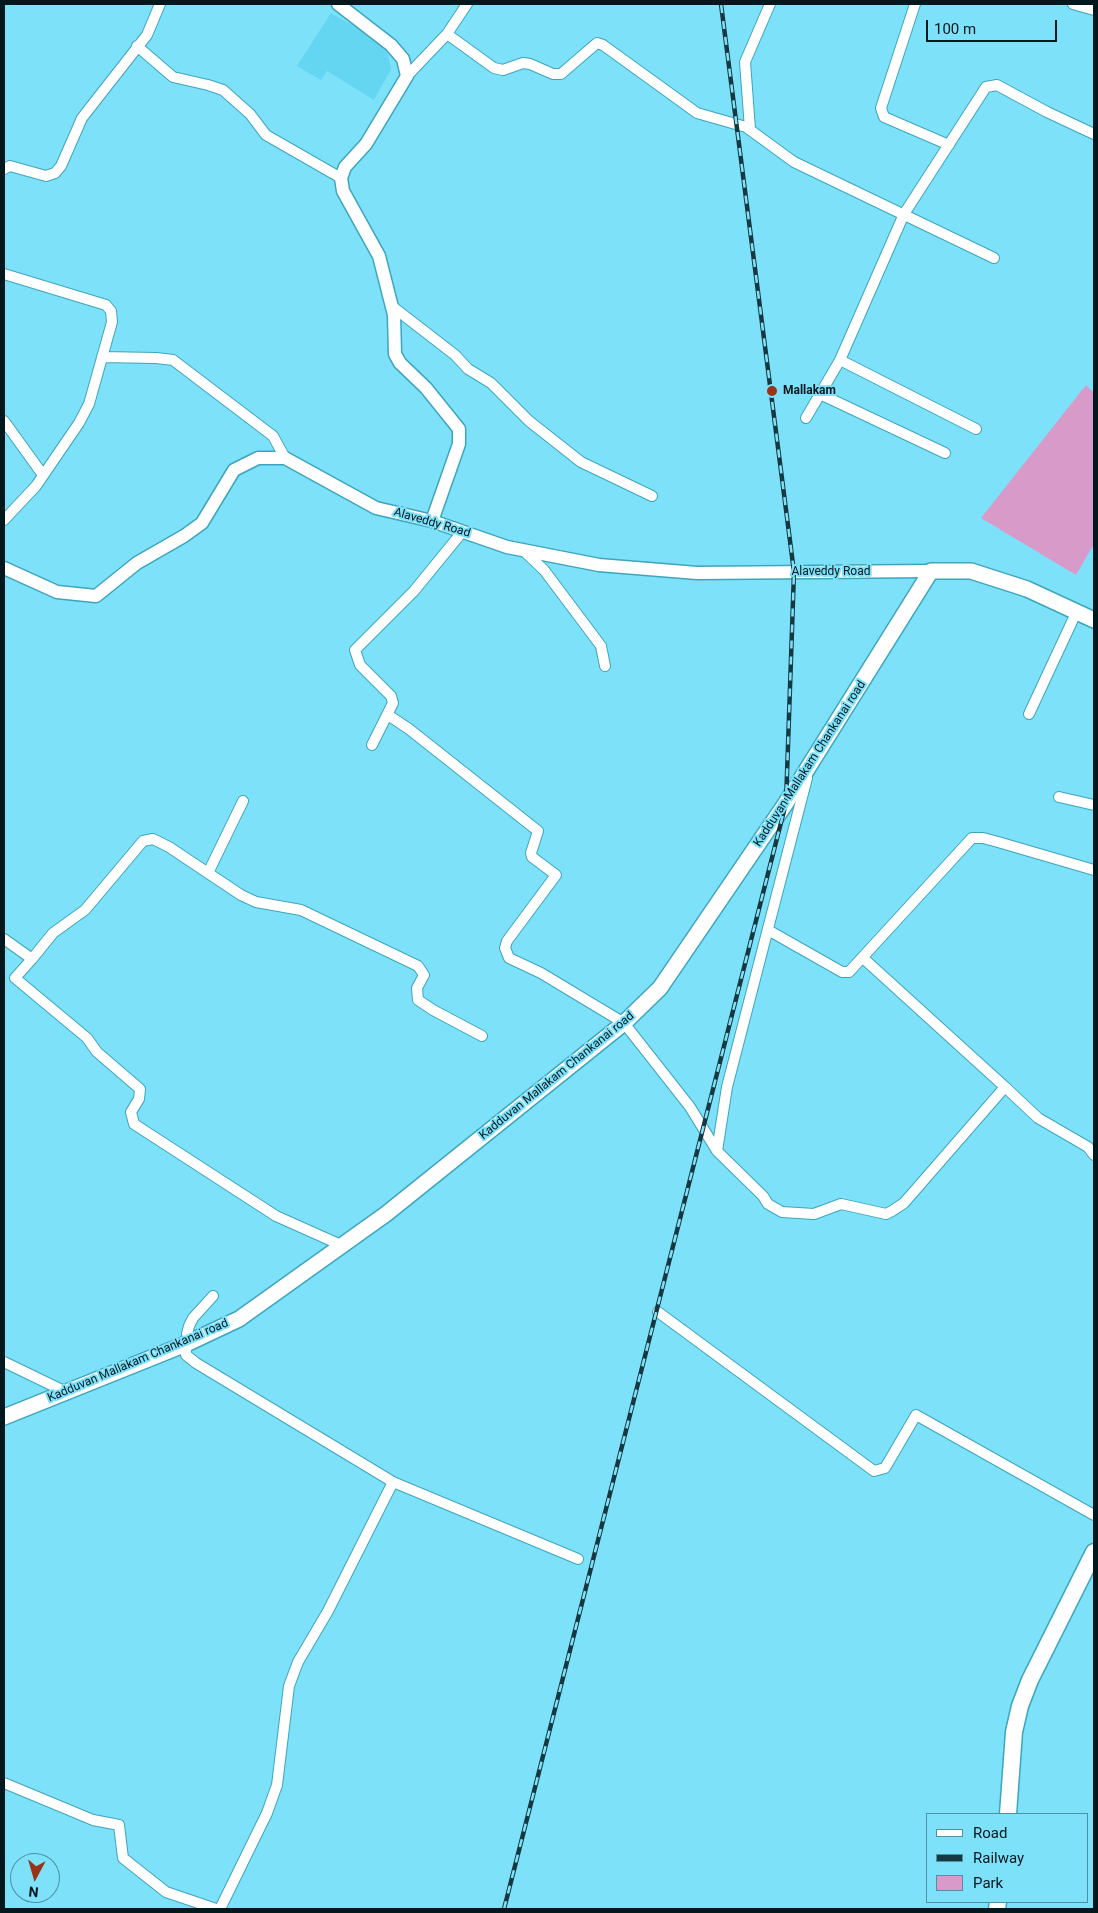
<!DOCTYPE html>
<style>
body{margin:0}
#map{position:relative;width:1098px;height:1913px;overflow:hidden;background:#7ee1fa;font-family:Roboto,sans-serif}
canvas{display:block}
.frame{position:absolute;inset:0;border:5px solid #03181d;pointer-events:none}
.legend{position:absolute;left:926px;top:1813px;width:162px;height:90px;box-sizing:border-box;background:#7ee1fa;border:1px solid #4d91a2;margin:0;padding:6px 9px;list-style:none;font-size:15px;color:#03181d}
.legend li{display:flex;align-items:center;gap:10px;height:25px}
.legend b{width:25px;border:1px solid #4d91a2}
.north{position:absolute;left:10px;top:1853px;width:50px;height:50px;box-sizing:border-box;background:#7ee1fa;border:1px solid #4d91a2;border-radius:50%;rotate:186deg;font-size:14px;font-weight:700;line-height:20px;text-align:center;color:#03181d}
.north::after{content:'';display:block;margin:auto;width:18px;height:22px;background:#9b3316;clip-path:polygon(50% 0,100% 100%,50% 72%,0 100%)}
.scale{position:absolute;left:926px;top:20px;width:131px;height:22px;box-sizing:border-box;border:2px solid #03181d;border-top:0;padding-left:6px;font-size:15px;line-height:18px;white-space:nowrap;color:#03181d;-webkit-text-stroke:4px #7ee1fa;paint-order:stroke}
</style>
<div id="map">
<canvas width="1098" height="1913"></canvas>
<div class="frame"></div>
<ul class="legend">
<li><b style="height:6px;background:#fff"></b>Road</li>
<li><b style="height:6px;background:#163840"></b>Railway</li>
<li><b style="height:14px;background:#d89ac8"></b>Park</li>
</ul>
<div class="north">N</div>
<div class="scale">100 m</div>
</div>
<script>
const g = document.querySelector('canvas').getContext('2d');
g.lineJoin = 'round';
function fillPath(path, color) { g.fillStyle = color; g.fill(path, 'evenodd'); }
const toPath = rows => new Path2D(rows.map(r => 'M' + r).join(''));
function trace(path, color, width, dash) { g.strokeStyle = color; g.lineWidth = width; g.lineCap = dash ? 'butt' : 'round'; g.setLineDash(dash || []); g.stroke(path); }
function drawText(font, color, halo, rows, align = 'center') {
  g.font = font + ' Roboto,sans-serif'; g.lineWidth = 4; g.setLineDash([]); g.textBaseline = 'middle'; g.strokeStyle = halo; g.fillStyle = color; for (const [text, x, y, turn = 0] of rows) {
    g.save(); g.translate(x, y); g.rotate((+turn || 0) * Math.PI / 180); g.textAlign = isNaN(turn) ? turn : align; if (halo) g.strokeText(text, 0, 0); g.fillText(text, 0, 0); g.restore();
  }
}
fillPath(toPath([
 [331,13,377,39,388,54,391,69,374,100,327,71,321,80,297,66]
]), '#65d6f2');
fillPath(toPath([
 [1086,385,1094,393,1094,544,1076,575,981,518]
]), '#d89ac8');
const minor = toPath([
 [915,4,881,108,884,117,949,145],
 [1073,4,1094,10],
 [447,34,494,68,503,70,523,63,530,64,553,74,561,74,597,43,603,45,697,113,746,127,794,162,994,258],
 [137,46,173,77,208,85,223,90,250,114,266,135,341,178],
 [407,76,447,34,467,4],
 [750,129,745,62,770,4],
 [4,169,10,166,46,176,55,173,61,166,82,118,147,35,160,4],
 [4,274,106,305,111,311,112,322,89,404,79,423,36,486,4,520],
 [393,307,455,355,468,369,491,383,529,421,581,462,652,496],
 [102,357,156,358,173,360,273,436,285,458],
 [840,360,976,429],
 [820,394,945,453],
 [806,418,840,360,904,214,986,87,997,85,1047,112,1094,134],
 [4,421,43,475],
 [525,552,544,570,601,646,605,666],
 [1029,714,1076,613],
 [388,715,409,729,538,831,531,853,532,857,556,875,507,941,505,948,509,958,541,973,624,1023,690,1107,717,1151,763,1196,768,1204,782,1212,814,1214,841,1204,886,1214,892,1211,904,1203,1005,1087,1038,1118,1088,1147,1094,1155],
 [372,745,393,703,391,696,360,665,355,650,414,591,463,531],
 [1059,797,1094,805],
 [208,873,243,801],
 [768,930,842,972,849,972,972,838,983,838,998,842,1094,870],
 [4,939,32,959,15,978,87,1038,97,1052,140,1089,139,1099,131,1112,134,1124,276,1216,341,1245],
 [863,958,1005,1087],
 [32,959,53,933,85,910,143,841,153,839,169,847,241,895,256,902,301,910,418,966,424,975,417,988,418,1000,433,1010,482,1036],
 [717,1151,727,1087,807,778],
 [658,1312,874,1471,885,1468,916,1415,1094,1515],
 [195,1340,187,1334,189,1326,193,1318,213,1296],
 [186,1344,186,1355,196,1363,393,1482,578,1559],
 [4,1362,66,1392],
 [4,1783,93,1820,119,1825,123,1858,166,1892,216,1909],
 [220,1909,267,1813,277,1785,289,1686,298,1662,328,1611,393,1482]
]);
const tertiary = toPath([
 [338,4,391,45,403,59,407,76,366,144,345,167,341,178,343,191,379,256,394,315,395,354,400,363,426,388,459,429,459,444,432,521],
 [4,568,57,592,96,596,137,563,184,536,202,523,234,470,258,458,285,458,376,508,432,521,507,547,599,565,697,573,931,571]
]);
const secondary = toPath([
 [4,1417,186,1344,239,1319,386,1214,624,1023,660,988,786,803,931,571,971,571,1027,589,1094,620]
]);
const primary = toPath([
 [1008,1814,1014,1732,1020,1706,1030,1680,1094,1552],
 [997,1909,998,1902]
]);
trace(minor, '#3da5bd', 12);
trace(tertiary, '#3da5bd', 15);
trace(secondary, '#3da5bd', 18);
trace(primary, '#3da5bd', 19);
trace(minor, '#fff', 10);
trace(tertiary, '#fff', 12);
trace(secondary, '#fff', 15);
trace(primary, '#fff', 16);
const rail = toPath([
 [504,1909,786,803,794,572,721,4]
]);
trace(rail, '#163840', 4.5);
trace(rail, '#7ee1fa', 2.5, [8]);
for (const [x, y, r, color] of [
 [772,391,6,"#9b3316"]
]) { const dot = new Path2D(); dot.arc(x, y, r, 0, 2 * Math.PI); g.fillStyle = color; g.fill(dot); trace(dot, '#7ee1fa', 2); }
drawText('bold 12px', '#03181d', '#7ee1fa', [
 ["Mallakam",783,391]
], 'left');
drawText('12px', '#03181d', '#7ee1fa', [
 ["Alaveddy Road",432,523,16],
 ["Alaveddy Road",831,572],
 ["Kadduvan Mallakam Chankanai road",810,764,-57],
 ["Kadduvan Mallakam Chankanai road",557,1076,-39],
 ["Kadduvan Mallakam Chankanai road",138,1361,-23]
]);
</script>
